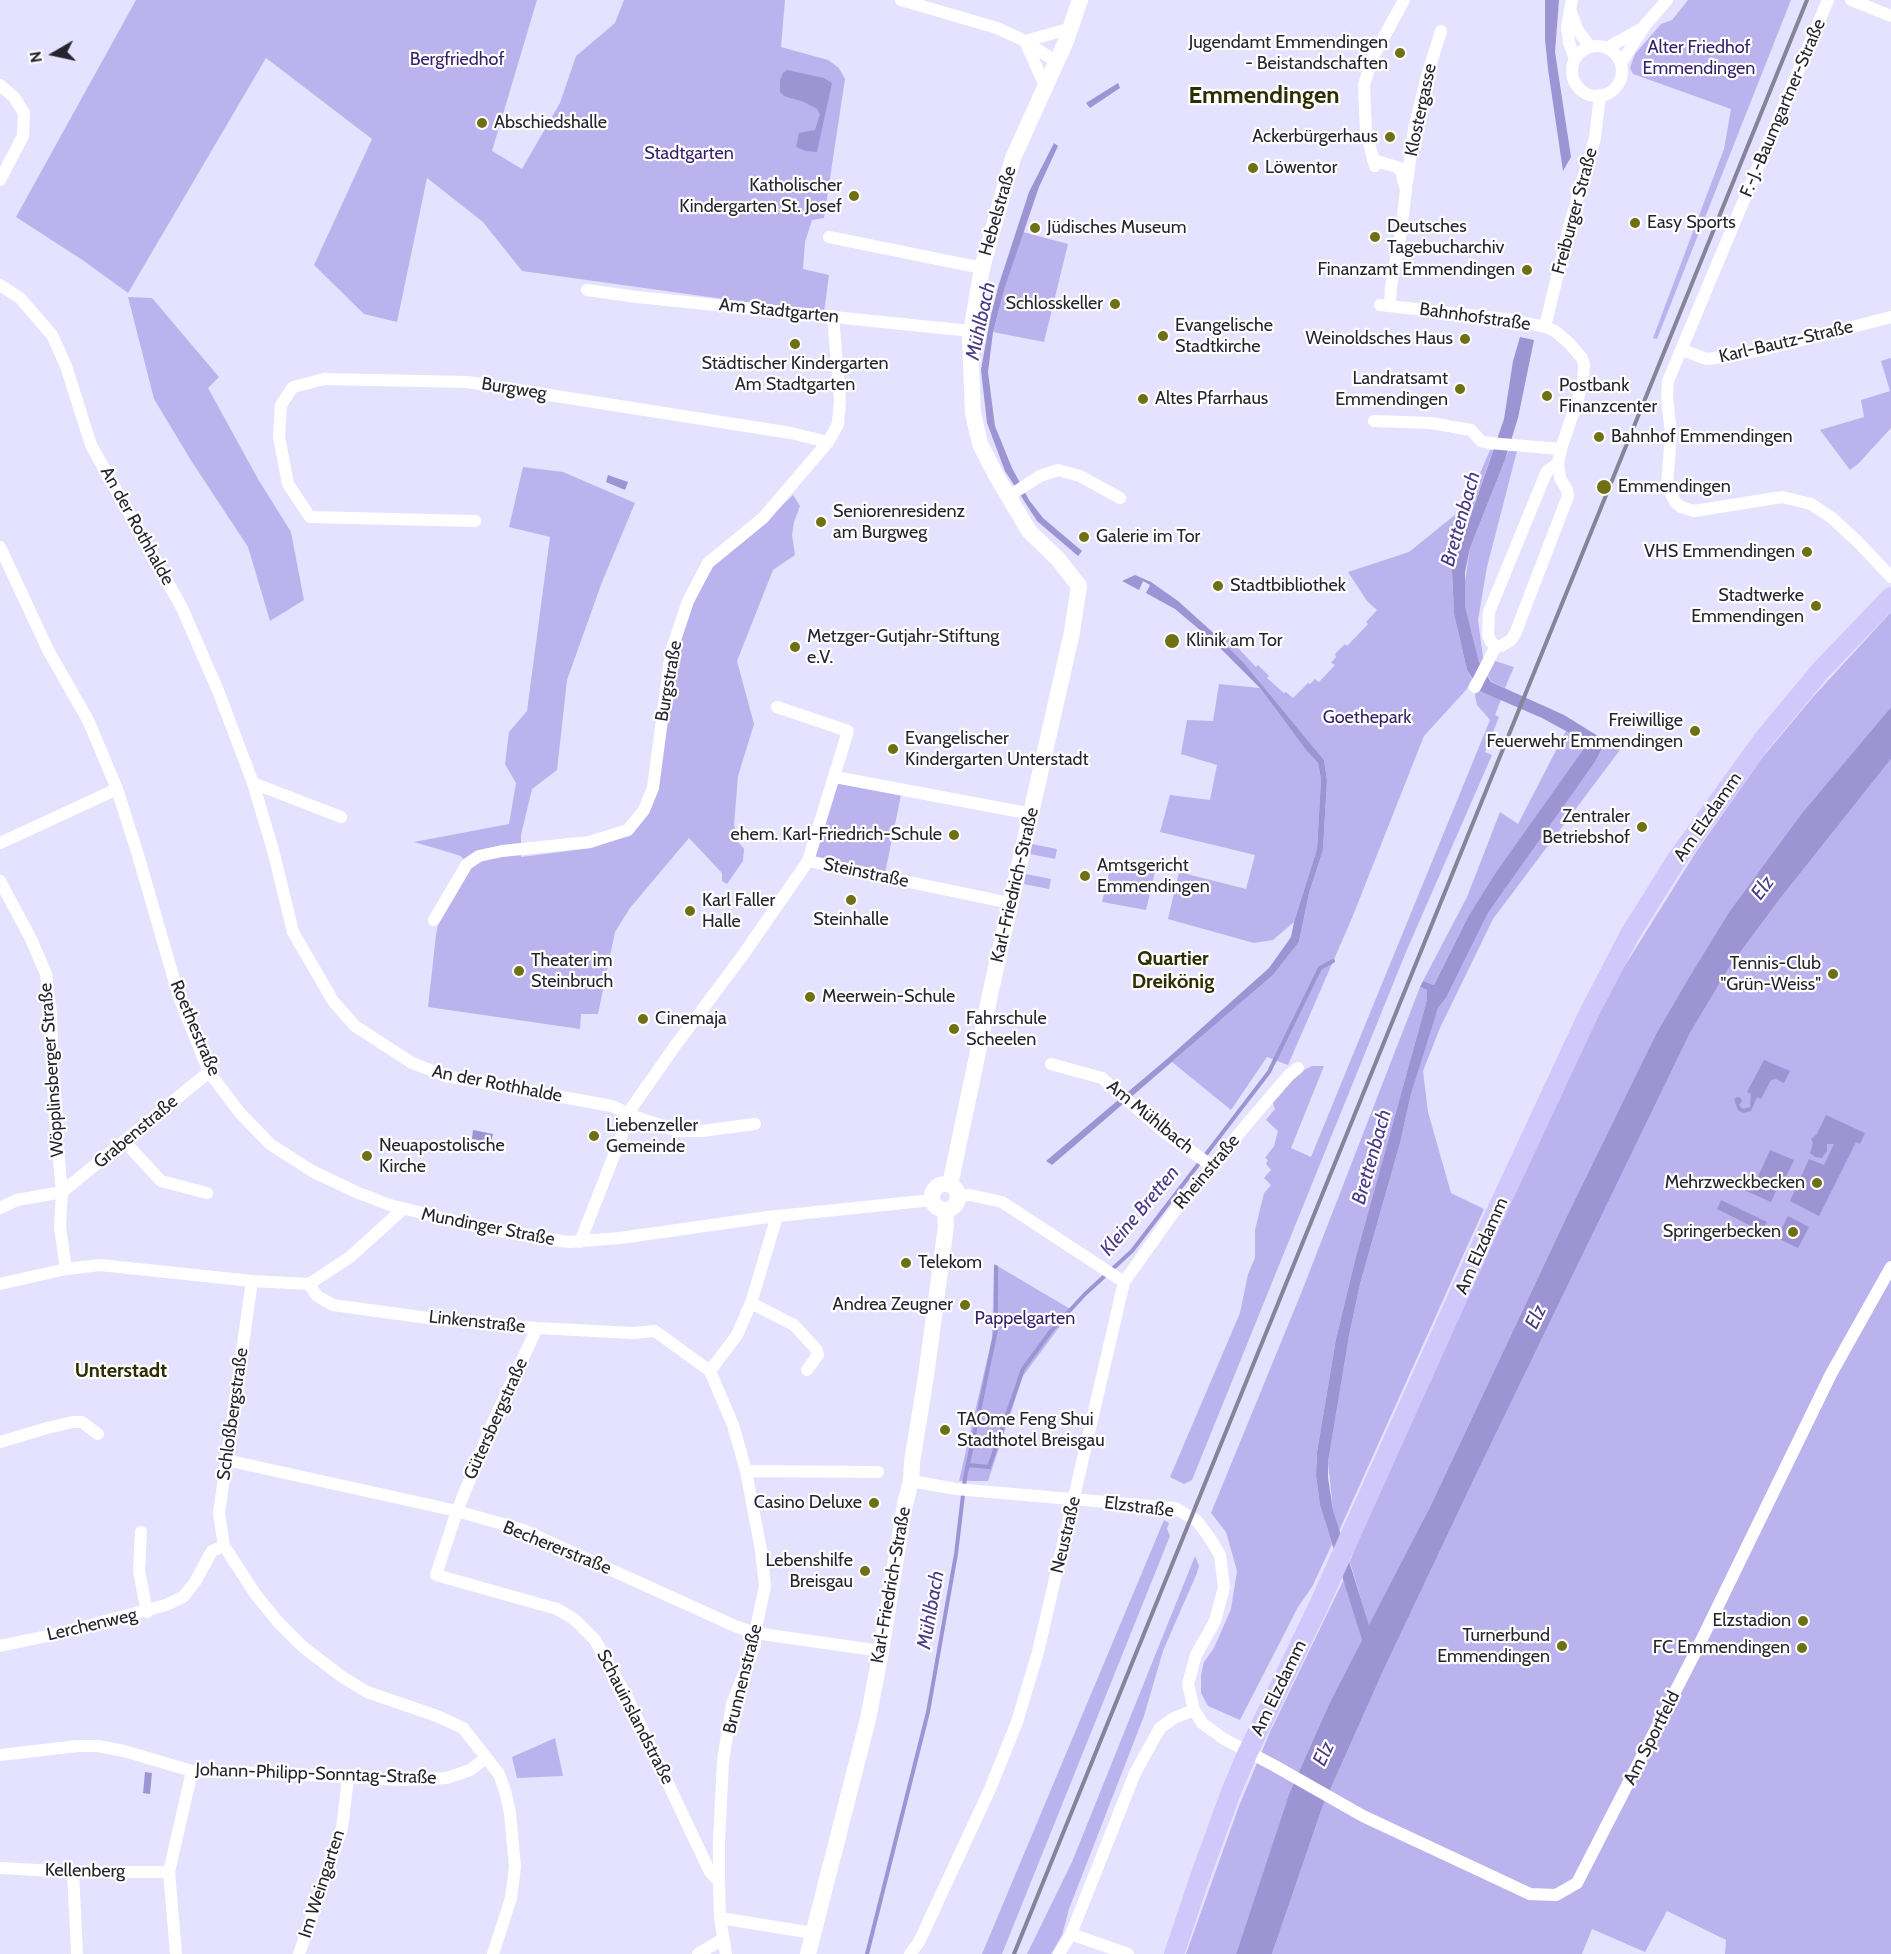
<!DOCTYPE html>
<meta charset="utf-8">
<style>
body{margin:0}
#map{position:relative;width:1891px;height:1954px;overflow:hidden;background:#e5e2ff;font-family:Cabin,sans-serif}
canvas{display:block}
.north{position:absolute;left:24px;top:24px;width:60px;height:60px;-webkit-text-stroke:4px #fff;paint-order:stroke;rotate:261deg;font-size:16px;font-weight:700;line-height:24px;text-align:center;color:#25242f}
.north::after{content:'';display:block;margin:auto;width:21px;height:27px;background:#25242f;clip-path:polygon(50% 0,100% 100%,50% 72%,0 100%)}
</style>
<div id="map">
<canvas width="1891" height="1954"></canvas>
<div class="north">N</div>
</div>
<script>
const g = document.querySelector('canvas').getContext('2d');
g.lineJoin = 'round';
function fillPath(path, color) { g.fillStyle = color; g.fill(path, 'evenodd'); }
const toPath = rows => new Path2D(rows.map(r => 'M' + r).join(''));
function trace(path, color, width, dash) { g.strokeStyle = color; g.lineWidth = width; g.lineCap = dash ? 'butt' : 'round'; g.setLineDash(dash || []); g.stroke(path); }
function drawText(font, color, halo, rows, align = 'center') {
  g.font = font + ' Cabin,sans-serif'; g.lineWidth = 4.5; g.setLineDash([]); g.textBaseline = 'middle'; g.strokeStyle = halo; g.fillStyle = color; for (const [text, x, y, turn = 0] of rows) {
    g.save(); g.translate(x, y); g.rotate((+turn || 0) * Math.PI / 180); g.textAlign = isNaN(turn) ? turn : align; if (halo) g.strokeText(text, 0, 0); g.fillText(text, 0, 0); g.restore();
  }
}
fillPath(toPath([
 [136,0,537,0,492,151,522,169,560,103,576,56,615,23,624,0,785,0,781,47,828,60,839,68,845,79,824,218,812,220,805,242,803,269,829,275,824,313,522,271,483,222,427,178,397,322,364,314,314,265,372,139,266,58,128,293,84,261,16,217],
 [1688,0,1791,0,1657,339,1653,338,1724,149,1731,109,1633,74,1630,68,1635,54,1661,24,1672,20],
 [1023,232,1068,244,1044,342,993,332,1005,287],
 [128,297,152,298,219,377,208,388,258,479,291,532,304,600,270,621,248,547,192,462,154,399],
 [1891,358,1891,428,1858,464,1850,470,1820,430,1864,417,1861,400,1890,391,1881,361],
 [1490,450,1493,450,1452,570,1454,614,1467,670,1472,679,1466,690,1424,736,1352,918,1288,1065,1267,1057,1231,1110,1172,1062,1273,975,1299,942,1309,893,1323,850,1327,780,1324,760,1244,663,1218,637,1224,633,1256,667,1258,665,1269,676,1267,678,1284,693,1286,692,1293,698,1308,683,1310,684,1315,679,1319,682,1335,665,1331,663,1336,657,1335,654,1345,644,1347,646,1368,624,1366,622,1377,610,1367,601,1348,572,1409,552,1466,506],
 [1509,450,1517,451,1487,567,1478,620,1483,657,1514,667,1505,688,1492,682,1479,662,1465,606,1464,588,1470,548],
 [523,467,563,472,635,503,602,582,567,680,557,770,532,789,521,835,521,857,592,848,621,838,634,831,650,810,671,684,682,634,693,602,714,565,755,532,793,495,800,506,794,522,792,535,795,555,773,570,737,661,754,724,738,776,734,825,739,843,744,849,743,861,727,884,722,881,722,873,689,838,630,908,615,932,598,1014,581,1014,580,1029,428,1007,436,935,439,921,467,864,461,856,414,842,509,824,516,783,505,764,509,732,527,711,550,537,509,527],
 [1891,612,1891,707,1802,813,1729,912,1688,979,1656,1034,1567,1216,1431,1505,1369,1626,1350,1562,1369,1511,1604,999,1696,852,1762,758,1813,697],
 [1219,684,1260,688,1306,750,1318,763,1321,779,1317,849,1294,922,1273,940,1254,943,1168,919,1179,872,1246,889,1255,855,1160,832,1170,795,1210,800,1217,765,1181,754,1187,720,1213,721],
 [1477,687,1501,700,1495,715,1499,717,1485,752,1492,755,1406,952,1192,1480,1184,1484,1170,1477,1240,1313,1248,1274,1255,1258,1255,1230,1264,1193,1271,1185,1264,1178,1271,1170,1266,1164,1268,1160,1265,1158,1274,1146,1278,1131,1266,1120,1275,1109,1272,1101,1302,1071,1312,1066,1324,1066,1291,1148,1311,1157,1490,720,1477,705,1475,696],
 [1566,731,1582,742,1583,750,1579,758,1468,917,1434,985,1423,981,1467,897,1500,812,1518,824],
 [1606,741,1620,750,1493,919,1440,1028,1423,1071,1428,1112,1451,1193,1484,1209,1339,1531,1333,1510,1328,1462,1349,1336,1360,1284,1400,1143,1411,1094,1432,1025,1438,1008,1446,998,1488,913,1595,762],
 [1891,759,1891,1954,1725,1954,1726,1940,1667,1911,1645,1952,1592,1929,1582,1954,1272,1954,1322,1808,1384,1669,1473,1481,1690,1033,1730,966,1779,900],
 [837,783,901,795,885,873,813,857],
 [1032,844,1057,849,1055,859,1030,854],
 [1112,861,1155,872,1146,910,1102,902],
 [1026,874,1051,879,1049,889,1024,884],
 [1420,987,1427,990,1427,1000,1356,1256,1336,1339,1317,1452,1316,1476,1320,1505,1332,1544,1312,1587,1298,1607,1240,1720,1208,1706,1201,1693,1201,1675,1204,1662,1214,1648,1231,1609,1237,1571,1226,1532,1211,1513,1302,1291],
 [994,1264,1072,1310,1023,1376,988,1481,959,1481,992,1338],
 [1164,1520,1169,1523,1167,1529,1170,1536,1002,1954,982,1954],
 [1195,1556,1199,1566,1197,1573,1163,1651,1144,1716,1069,1909,1062,1935,1051,1954,1027,1954,1072,1862],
 [1345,1577,1362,1640,1330,1702,1289,1794,1236,1954,1186,1954,1239,1806,1270,1732],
 [555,1738,563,1776,517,1778,512,1757]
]), '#bbb3ee');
fillPath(toPath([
 [1545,0,1559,0,1555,52,1571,157,1563,171,1548,69,1545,39],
 [787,70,824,78,832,83,817,152,806,151,796,147,799,133,815,130,820,114,817,109,804,102,784,96,780,92,780,80,783,73],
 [1118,83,1120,88,1090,108,1086,103],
 [1054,143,1058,146,1039,187,1005,287,993,332,988,372,995,426,1012,468,1029,500,1043,518,1082,551,1078,556,1037,521,1005,471,987,423,981,370,990,319,999,284,1029,192],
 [1520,337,1534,340,1518,418,1505,460,1470,548,1465,572,1465,606,1479,662,1491,682,1564,715,1606,741,1595,762,1488,913,1446,998,1438,1008,1411,1094,1400,1143,1360,1284,1349,1336,1328,1462,1328,1478,1333,1510,1369,1625,1431,1505,1567,1216,1656,1034,1688,979,1729,912,1802,813,1891,707,1891,759,1779,900,1730,966,1690,1033,1473,1481,1384,1669,1322,1808,1272,1954,1236,1954,1289,1794,1330,1702,1362,1640,1320,1505,1316,1476,1317,1452,1336,1339,1356,1256,1427,1000,1427,990,1420,987,1423,981,1434,985,1468,917,1497,871,1583,750,1581,741,1566,731,1542,718,1480,691,1467,670,1454,614,1452,570,1504,419,1513,361],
 [608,475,628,482,625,490,606,482],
 [1135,575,1151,582,1178,601,1218,637,1244,663,1324,760,1327,780,1323,850,1309,893,1299,942,1273,975,1052,1165,1046,1161,1168,1058,1269,968,1291,937,1294,922,1317,849,1321,779,1318,763,1306,750,1260,688,1213,641,1175,609,1146,593,1150,585,1143,581,1139,590,1122,581],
 [1764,1060,1790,1071,1784,1083,1776,1079,1771,1080,1761,1099,1757,1097,1751,1111,1743,1113,1738,1110,1734,1099,1737,1097,1741,1098,1742,1101,1739,1105,1743,1109,1750,1107,1751,1094,1747,1092],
 [1826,1115,1865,1133,1860,1144,1856,1142,1819,1216,1790,1201,1809,1159,1824,1165,1834,1144,1827,1144,1827,1151,1822,1158,1815,1157,1810,1153,1813,1143,1811,1139,1817,1134],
 [473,1130,493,1134,491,1142,472,1139],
 [1770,1150,1794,1160,1784,1181,1781,1180,1771,1202,1744,1190,1750,1176,1757,1179],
 [1721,1200,1767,1222,1761,1231,1717,1209],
 [1788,1216,1809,1227,1798,1248,1777,1238],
 [145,1772,152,1773,150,1794,143,1793]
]), '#9d94d4');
trace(toPath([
 [968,1465,989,1467,1023,1369,1051,1331,1085,1294,1132,1251,1269,1072,1320,968,1333,961],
 [867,1954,928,1712,956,1554,965,1478,996,1330,996,1267]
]), '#9d94d4', 4);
trace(toPath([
 [901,0,997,28,1021,39,1057,62],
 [1572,0,1567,26,1569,42,1575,59],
 [1828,0,1668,381,1667,397,1671,435,1667,485,1675,502,1681,507,1694,511,1782,497,1811,504,1832,518,1858,542,1891,577],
 [1851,0,1891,16],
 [1571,12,1577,29,1590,47],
 [1025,41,1072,28],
 [1025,41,1045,86],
 '1572 71a25 25 0 1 1 50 0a25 25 0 1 1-50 0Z',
 [1607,48,1641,29],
 [1621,63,1646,24,1667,0],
 [0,85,14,97,24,113,23,136,0,180],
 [1373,160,1400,168,1406,190,1401,232,1391,286,1390,306],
 [1375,166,1366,132,1364,85,1372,59,1404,0],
 [1407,183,1414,129,1427,76,1441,31],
 [829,237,982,268],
 [0,285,20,298,52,335,66,366,91,445,182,608,219,693,253,783,273,850,293,932,333,1001,355,1026,412,1063,446,1076,612,1106,636,1117,678,1131,702,1131,755,1124],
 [587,290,637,297,971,331],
 [1380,305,1513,320,1545,327,1555,331,1569,343,1582,358,1584,365,1583,383,1561,449,1558,463,1560,478,1567,490,1568,496,1515,634,1511,640,1501,646,1496,646],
 [1545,327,1569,227,1595,138,1600,95],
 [1682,350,1707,359,1730,356,1766,349,1891,317],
 [1374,421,1431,423,1448,426],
 [1453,427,1471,430,1481,441,1489,443,1561,449],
 [1009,496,1040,476,1058,470,1080,476,1120,498],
 [475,521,310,517,288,484,279,437,281,405,293,387,324,379,467,382,791,433,828,442],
 [0,547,48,650,88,720,117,789,138,855,179,997,209,1072,240,1113,270,1144,312,1171,356,1192,390,1205,486,1229,568,1242,620,1238,768,1217,932,1200],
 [1496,646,1491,642,1488,635,1489,612,1544,478,1547,471,1558,463],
 [1475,687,1496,646],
 [777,707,848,731,808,861],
 [835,777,1032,814],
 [253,783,341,817],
 [0,843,117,789],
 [0,881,31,939,46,974,51,1013,54,1109,62,1192,60,1227,66,1269],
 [434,920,467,864,479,856,502,851,589,842,628,830,644,810,653,788,671,652,688,601,708,563,763,518,828,442,838,424,840,400,833,316],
 [1051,1064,1102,1078,1164,1132,1212,1166],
 [125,1142,161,1181,207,1193],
 [958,1196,970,1195,1002,1202,1124,1282],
 [0,1208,17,1200,62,1192,209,1072],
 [580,1242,622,1135,628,1113,675,1046,743,955,808,861,1010,903],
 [252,1281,219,1513,224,1546,256,1595,278,1622,303,1647,341,1676,367,1692,437,1716,463,1728,499,1774,505,1791,510,1813,515,1867,511,1898,493,1954],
 [0,1284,66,1269,100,1265,252,1281,309,1284,350,1257,403,1209],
 [309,1284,317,1296,333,1305,435,1319,537,1328,633,1333,655,1331,710,1371,733,1425,746,1471,761,1550,765,1586,755,1633,755,1645,732,1704,723,1761,719,1841,719,1881,720,1918,726,1954],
 [751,1303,794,1325,816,1349,818,1355,807,1370],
 [537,1328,493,1422,457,1511,436,1575,557,1609,574,1619,595,1640,628,1699,710,1872,719,1881],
 [710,1371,737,1335,751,1303,777,1216],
 [0,1442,47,1428,73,1422,82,1422,98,1434],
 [226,1460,457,1511,523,1530,735,1626,755,1633,881,1651],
 [746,1471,878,1472],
 [911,1481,956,1489,1175,1508,1197,1521,1209,1537,1220,1555,1224,1587,1215,1621,1196,1655,1188,1684,1194,1710,1202,1723,1224,1739,1275,1766,1363,1816,1530,1894,1556,1895,1577,1883,1698,1647,1831,1374,1891,1267],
 [141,1532,139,1571,147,1612],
 [0,1646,52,1635,166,1605,183,1597,195,1582,212,1551,224,1546],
 [0,1755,78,1746,98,1746,124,1751,192,1771,266,1773,402,1780,447,1778,470,1770,486,1758],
 [0,1868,73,1872,169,1872],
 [73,1872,77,1954],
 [720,1918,813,1933],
 [1071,1934,1128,1954],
 [176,1954,169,1872,192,1771],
 [299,1954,342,1828,348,1778],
 [698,1954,723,1939],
 [910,1954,919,1942,990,1789,1017,1722,1038,1652,1124,1282,1171,1216,1252,1118,1289,1075,1298,1068],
 [1059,1954,1071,1934,1135,1773,1160,1728,1174,1718,1194,1710]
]), '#fff', 12);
trace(toPath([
 '932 1197a13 13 0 1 1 26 0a13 13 0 1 1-26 0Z',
 [950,1185,991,990,1072,632,1079,586,1058,559,1029,531,997,477,980,444,973,413,970,338,982,268,1013,158,1066,41,1080,0],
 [808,1954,868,1719,881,1651,905,1504,911,1481,912,1462,926,1376,946,1226,945,1211]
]), '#fff', 16);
trace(toPath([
 [1174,1954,1200,1877,1231,1792,1248,1752,1318,1607,1498,1208,1588,1015,1630,934,1677,859,1762,741,1821,670,1891,597]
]), '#d0c8fb', 20);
trace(toPath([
 [1014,1954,1807,0]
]), '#868498', 4);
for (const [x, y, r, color] of [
 [1400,53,6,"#6f7014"],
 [482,123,6,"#6f7014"],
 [1390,137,6,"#6f7014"],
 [1253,168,6,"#6f7014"],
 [854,196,6,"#6f7014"],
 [1635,223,6,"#6f7014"],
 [1035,228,6,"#6f7014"],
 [1375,237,6,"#6f7014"],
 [1527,270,6,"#6f7014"],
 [1115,304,6,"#6f7014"],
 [1163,336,6,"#6f7014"],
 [1465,339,6,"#6f7014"],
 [795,344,6,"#6f7014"],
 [1460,389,6,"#6f7014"],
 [1547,396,6,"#6f7014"],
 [1143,399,6,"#6f7014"],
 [1599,437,6,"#6f7014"],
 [1604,487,8,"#6f7014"],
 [821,522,6,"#6f7014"],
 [1084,537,6,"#6f7014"],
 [1807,552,6,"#6f7014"],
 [1218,586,6,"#6f7014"],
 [1816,606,6,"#6f7014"],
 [1172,641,8,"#6f7014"],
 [795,647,6,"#6f7014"],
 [1695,731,6,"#6f7014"],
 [893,749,6,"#6f7014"],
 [1642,827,6,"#6f7014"],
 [954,835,6,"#6f7014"],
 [1085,876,6,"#6f7014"],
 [851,900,6,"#6f7014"],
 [690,911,6,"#6f7014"],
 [519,971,6,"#6f7014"],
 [1833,974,6,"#6f7014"],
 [810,997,6,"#6f7014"],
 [643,1019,6,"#6f7014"],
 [954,1029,6,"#6f7014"],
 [594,1136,6,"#6f7014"],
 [367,1156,6,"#6f7014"],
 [1817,1183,6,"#6f7014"],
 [1793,1232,6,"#6f7014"],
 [906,1263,6,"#6f7014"],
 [965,1305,6,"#6f7014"],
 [945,1430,6,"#6f7014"],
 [874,1503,6,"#6f7014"],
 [865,1571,6,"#6f7014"],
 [1803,1621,6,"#6f7014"],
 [1562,1646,6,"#6f7014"],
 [1802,1648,6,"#6f7014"]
]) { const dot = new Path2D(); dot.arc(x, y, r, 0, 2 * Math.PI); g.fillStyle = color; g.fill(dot); trace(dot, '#fff', 2); }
drawText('18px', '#25242f', '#fff', [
 ["Jugendamt Emmendingen",1388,43,"right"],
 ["- Beistandschaften",1388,64,"right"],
 ["Abschiedshalle",494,123],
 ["Ackerbürgerhaus",1378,137,"right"],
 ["Löwentor",1265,168],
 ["Katholischer",842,186,"right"],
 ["Kindergarten St. Josef",842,207,"right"],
 ["Easy Sports",1647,223],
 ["Deutsches",1387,227],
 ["Tagebucharchiv",1387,248],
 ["Jüdisches Museum",1047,228],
 ["Finanzamt Emmendingen",1515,270,"right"],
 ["Schlosskeller",1103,304,"right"],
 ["Evangelische",1175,326],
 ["Stadtkirche",1175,347],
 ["Weinoldsches Haus",1453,339,"right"],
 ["Städtischer Kindergarten",795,364,"center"],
 ["Am Stadtgarten",795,385,"center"],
 ["Landratsamt",1448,379,"right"],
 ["Emmendingen",1448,400,"right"],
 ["Postbank",1559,386],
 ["Finanzcenter",1559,407],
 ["Altes Pfarrhaus",1155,399],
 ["Bahnhof Emmendingen",1611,437],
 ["Emmendingen",1618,487],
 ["Seniorenresidenz",833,512],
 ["am Burgweg",833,533],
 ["Galerie im Tor",1096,537],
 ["VHS Emmendingen",1795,552,"right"],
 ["Stadtbibliothek",1230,586],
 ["Stadtwerke",1804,596,"right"],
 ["Emmendingen",1804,617,"right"],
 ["Metzger-Gutjahr-Stiftung",807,637],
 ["e.V.",807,658],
 ["Klinik am Tor",1186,641],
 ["Freiwillige",1683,721,"right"],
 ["Feuerwehr Emmendingen",1683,742,"right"],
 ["Evangelischer",905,739],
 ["Kindergarten Unterstadt",905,760],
 ["Zentraler",1630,817,"right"],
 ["Betriebshof",1630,838,"right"],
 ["ehem. Karl-Friedrich-Schule",942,835,"right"],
 ["Amtsgericht",1097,866],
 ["Emmendingen",1097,887],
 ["Karl Faller",702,901],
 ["Halle",702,922],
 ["Steinhalle",851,920,"center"],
 ["Theater im",531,961],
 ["Steinbruch",531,982],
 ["Tennis-Club",1821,964,"right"],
 ["\"Grün-Weiss\"",1821,985,"right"],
 ["Meerwein-Schule",822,997],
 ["Cinemaja",655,1019],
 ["Fahrschule",966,1019],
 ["Scheelen",966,1040],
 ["Liebenzeller",606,1126],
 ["Gemeinde",606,1147],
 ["Neuapostolische",379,1146],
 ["Kirche",379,1167],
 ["Mehrzweckbecken",1805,1183,"right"],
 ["Springerbecken",1781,1232,"right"],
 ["Telekom",918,1263],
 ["Andrea Zeugner",953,1305,"right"],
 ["TAOme Feng Shui",957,1420],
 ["Stadthotel Breisgau",957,1441],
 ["Casino Deluxe",862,1503,"right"],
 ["Lebenshilfe",853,1561,"right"],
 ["Breisgau",853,1582,"right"],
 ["Elzstadion",1791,1621,"right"],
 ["Turnerbund",1550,1636,"right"],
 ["Emmendingen",1550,1657,"right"],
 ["FC Emmendingen",1790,1648,"right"]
], 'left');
drawText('18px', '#341f6a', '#fff', [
 ["Alter Friedhof",1699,48],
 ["Emmendingen",1699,69],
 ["Bergfriedhof",457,60],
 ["Stadtgarten",689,154],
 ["Goethepark",1367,718],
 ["Pappelgarten",1025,1319]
]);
drawText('18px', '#25242f', '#fff', [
 ["F.-J.-Baumgartner-Straße",1783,108,-67],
 ["Klostergasse",1421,110,-78],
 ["Hebelstraße",998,211,-74],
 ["Freiburger Straße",1575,211,-75],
 ["Am Stadtgarten",779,311,6],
 ["Bahnhofstraße",1475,317,8],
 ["Karl-Bautz-Straße",1786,342,-13],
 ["Burgweg",514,389,9],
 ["An der Rothhalde",137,526,61],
 ["Burgstraße",669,681,-80],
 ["Am Elzdamm",1708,817,-55],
 ["Steinstraße",866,873,12],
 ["Karl-Friedrich-Straße",1015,885,-77],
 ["Roethestraße",195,1028,67],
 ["Wöpplinsberger Straße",52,1070,-94],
 ["An der Rothhalde",497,1084,11],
 ["Am Mühlbach",1150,1117,39],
 ["Grabenstraße",136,1132,-40],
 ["Rheinstraße",1207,1172,-50],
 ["Mundinger Straße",488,1227,11],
 ["Am Elzdamm",1482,1246,-66],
 ["Linkenstraße",477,1322,6],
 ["Schloßbergstraße",233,1414,-82],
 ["Gütersbergstraße",496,1419,-66],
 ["Elzstraße",1139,1507,7],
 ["Neustraße",1066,1535,-77],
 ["Bechererstraße",557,1548,22],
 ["Karl-Friedrich-Straße",891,1585,-80],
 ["Lerchenweg",92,1625,-13],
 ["Brunnenstraße",743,1679,-76],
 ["Am Elzdamm",1279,1688,-64],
 ["Schauinslandstraße",635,1717,63],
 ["Am Sportfeld",1652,1738,-63],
 ["Johann-Philipp-Sonntag-Straße",316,1774,2],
 ["Kellenberg",85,1871,1],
 ["Im Weingarten",322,1884,-72]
]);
drawText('italic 20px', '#4a3986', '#fff', [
 ["Mühlbach",981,321,-78],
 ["Brettenbach",1461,519,-74],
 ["Elz",1763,888,-53],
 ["Brettenbach",1372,1157,-74],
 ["Kleine Bretten",1140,1211,-50],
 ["Elz",1536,1317,-64],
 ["Mühlbach",931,1610,-80],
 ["Elz",1324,1754,-65]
]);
drawText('bold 20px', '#2e2e04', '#fff', [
 ["Quartier",1173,959],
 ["Dreikönig",1173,982],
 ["Unterstadt",121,1371]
]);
drawText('bold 24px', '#2e2e04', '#fff', [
 ["Emmendingen",1264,96]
]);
</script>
